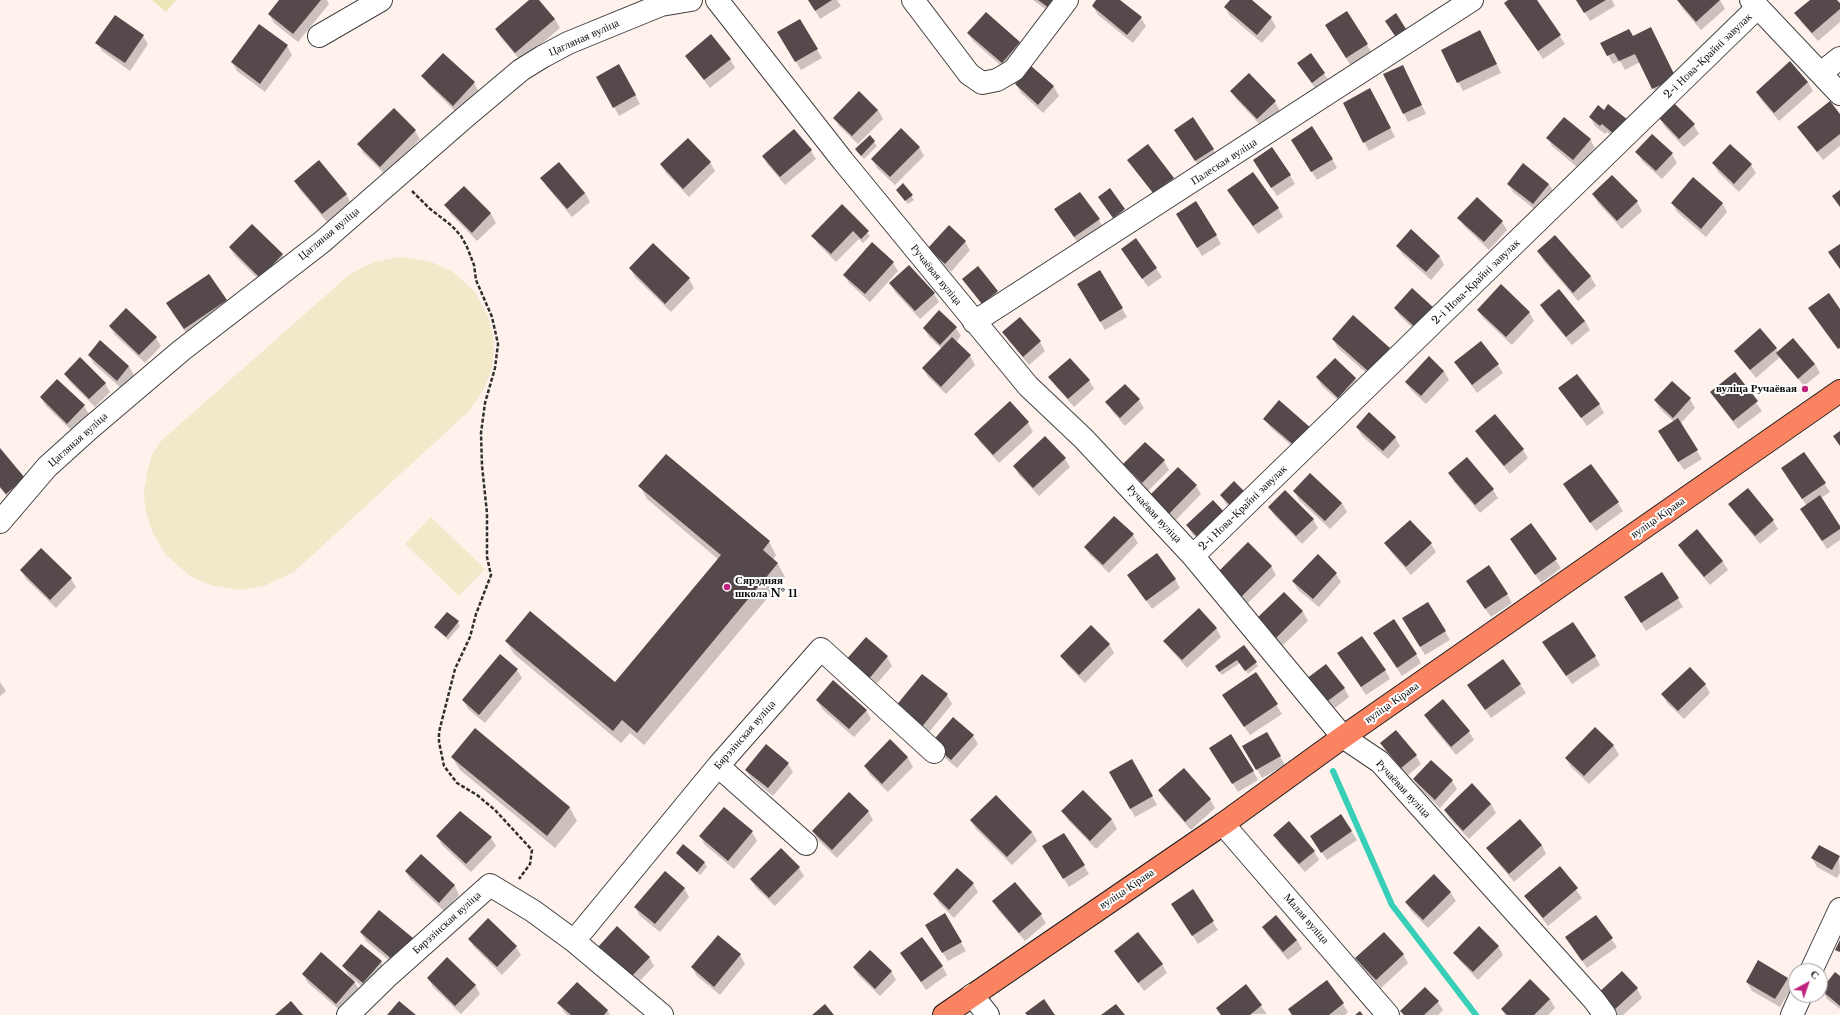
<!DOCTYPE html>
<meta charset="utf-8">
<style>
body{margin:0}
#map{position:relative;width:1840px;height:1015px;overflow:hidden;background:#fff2ed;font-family:"Libre Baskerville",serif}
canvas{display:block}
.north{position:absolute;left:1788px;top:963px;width:40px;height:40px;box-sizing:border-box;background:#fff;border:1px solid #9e9e9e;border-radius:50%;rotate:40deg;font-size:11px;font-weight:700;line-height:16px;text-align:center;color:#0d0d0d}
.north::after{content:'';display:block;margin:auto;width:14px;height:18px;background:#bf237f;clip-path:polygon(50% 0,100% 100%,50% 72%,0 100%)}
</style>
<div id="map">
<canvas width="1840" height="1015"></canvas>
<div class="north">С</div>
</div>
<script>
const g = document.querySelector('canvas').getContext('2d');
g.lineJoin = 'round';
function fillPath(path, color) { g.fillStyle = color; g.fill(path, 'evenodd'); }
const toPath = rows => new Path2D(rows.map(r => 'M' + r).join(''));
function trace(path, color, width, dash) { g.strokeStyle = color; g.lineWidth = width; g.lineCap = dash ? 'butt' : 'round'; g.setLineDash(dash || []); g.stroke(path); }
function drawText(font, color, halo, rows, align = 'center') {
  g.font = font + ' "Libre Baskerville",serif'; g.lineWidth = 4; g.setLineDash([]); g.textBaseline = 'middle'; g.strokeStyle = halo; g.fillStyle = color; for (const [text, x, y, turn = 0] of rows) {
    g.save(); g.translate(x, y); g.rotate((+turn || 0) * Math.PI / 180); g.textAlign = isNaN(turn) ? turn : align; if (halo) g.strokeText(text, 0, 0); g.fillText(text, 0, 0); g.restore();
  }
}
fillPath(toPath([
 [152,0,176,0,166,12]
]), '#eae6b7');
fillPath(toPath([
 [400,257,429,261,452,271,475,292,488,316,493,334,494,351,491,372,483,391,469,411,294,572,264,586,238,590,214,586,191,577,166,555,153,534,145,509,144,489,149,466,152,455,161,441,350,274,374,262],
 [431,517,485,569,459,596,405,544]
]), '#f1e9c9');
fillPath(toPath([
 [281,0,327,0,329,4,298,42,274,23,269,14],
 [531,0,538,0,555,19,560,28,521,61,501,38,496,29],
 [809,0,837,0,841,6,820,19],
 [1033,0,1067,0,1055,16],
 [1098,0,1118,0,1141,18,1146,26,1133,43,1098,15,1093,6],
 [1231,0,1250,0,1271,18,1276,27,1262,43,1230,16,1225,7],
 [1510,0,1536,0,1565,44,1543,59,1505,3],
 [1577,0,1612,0,1615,6,1590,21],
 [1678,0,1720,0,1725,9,1701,30,1682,8],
 [1811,0,1836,0,1840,5,1840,22,1818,41,1801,22,1796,13],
 [1347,13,1372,53,1351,66,1331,34],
 [800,20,822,58,801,70,779,33],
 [259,25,287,46,292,55,265,92,237,71,232,62],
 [968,33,1019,42,1024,51,1007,71,973,41],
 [143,36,148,44,130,71,102,51,97,43],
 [1633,37,1680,86,1658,97,1640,62,1625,70,1620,61,1613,64,1602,44],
 [1485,40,1501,73,1463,91,1442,51],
 [1310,54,1330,82,1317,91,1298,64],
 [686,56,730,59,735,68,710,88],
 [1403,66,1426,114,1408,122,1385,74],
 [1031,68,1054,87,1059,96,1043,113,1021,93,1016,84],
 [624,74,640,104,619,116,598,77],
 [423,76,474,83,479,92,458,114,428,84],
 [1808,82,1813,91,1779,121,1762,101,1757,93],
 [1231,91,1275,102,1280,111,1262,127,1236,99],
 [1375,98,1395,137,1369,151,1364,142],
 [1674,105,1694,125,1699,134,1684,147,1665,127,1660,118],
 [1598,107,1621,143,1607,132,1605,134,1595,126,1590,117],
 [394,109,415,131,420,139,385,174,363,153,359,144],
 [878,110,883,119,858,144,839,126,834,118],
 [1840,115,1840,146,1823,160,1798,127],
 [1175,130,1213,149,1218,158,1201,169],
 [870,137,877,146,864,159,859,153],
 [1548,138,1590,139,1595,148,1578,168,1552,146],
 [919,147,924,156,895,185,877,168,872,159],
 [1297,148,1332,159,1337,168,1317,180],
 [811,151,816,159,785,185,768,165,763,157],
 [1637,152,1672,154,1677,163,1662,179,1642,161],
 [1128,160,1173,178,1178,187,1159,201],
 [1254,161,1290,175,1295,184,1277,196],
 [710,162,715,171,689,197,666,173,661,165],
 [1713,163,1751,165,1756,173,1739,192,1718,172],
 [559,164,585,193,590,202,572,217,547,187,542,178],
 [295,181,346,194,351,203,327,222,300,190],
 [1508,184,1549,184,1554,193,1538,212,1513,192],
 [903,185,914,200,908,204,900,194],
 [464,187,491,214,496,223,477,241,451,214,446,205],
 [1110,190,1126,214,1116,221,1101,201],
 [1080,193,1104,228,1079,245,1056,210],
 [1593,194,1637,202,1642,211,1622,229,1598,203],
 [1233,199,1278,208,1283,217,1258,234],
 [1672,203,1722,203,1727,212,1706,237,1677,212],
 [842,206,870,236,863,243,859,239,836,262,818,244,813,236],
 [1459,218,1502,222,1507,230,1489,250,1464,226],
 [1182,223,1216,235,1221,244,1202,256],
 [950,227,965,242,970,250,951,272,935,257,930,248],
 [1411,231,1440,257,1444,265,1431,280,1402,254,1397,246],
 [1555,237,1591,277,1596,286,1578,301,1543,260,1538,251],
 [1136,240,1162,277,1148,287,1128,258],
 [230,248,282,255,287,263,265,286,235,256],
 [893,263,898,271,870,302,849,283,844,275],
 [909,266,934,294,939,302,920,319,895,292,890,283],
 [630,268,689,279,694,288,671,312,635,277],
 [1100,271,1127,317,1105,330,1078,284],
 [963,279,997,292,1002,300,988,312],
 [1412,289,1421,336,1400,316,1395,308],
 [226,300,231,309,189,337,172,312],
 [1541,305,1585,321,1590,330,1572,345,1546,314],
 [1478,310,1529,312,1534,321,1512,345,1483,318],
 [1019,318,1040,342,1045,351,1029,365,1008,340,1003,332],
 [110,327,156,338,161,346,145,363,115,335],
 [924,328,956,328,961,336,956,342,970,356,975,365,946,394,928,377,923,368,942,349,929,337],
 [1333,339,1389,349,1394,357,1374,380,1338,348],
 [1776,348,1778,352,1815,364,1820,373,1804,386,1780,357,1756,378,1735,351],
 [89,355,129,366,134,375,122,389,94,364],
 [1429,358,1444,371,1449,380,1426,404,1411,390,1406,382],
 [1335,359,1356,379,1361,387,1344,406,1322,386,1317,378],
 [1455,362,1498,365,1503,373,1477,393],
 [1735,373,1762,411,1738,429,1711,392],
 [65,374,105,383,110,392,95,407,70,382],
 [1050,377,1089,380,1094,389,1074,407,1055,385],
 [1560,389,1599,404,1604,413,1587,426],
 [41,398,84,406,89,414,73,432,46,406],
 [1690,399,1695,408,1680,424,1702,459,1684,470,1664,440,1674,422,1660,409,1655,400],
 [1139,400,1144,408,1125,426,1112,411,1107,402],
 [1010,403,1028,423,1033,432,999,463,980,442,975,434],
 [1495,416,1523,450,1528,458,1510,474,1481,439,1476,431],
 [1265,419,1312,429,1302,455,1270,427],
 [1357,427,1395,437,1400,446,1388,459,1362,436],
 [0,450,24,479,11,502,0,488],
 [1804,453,1830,492,1821,498,1840,528,1840,540,1827,549,1807,517,1807,506,1787,477],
 [1065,459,1070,467,1039,496,1019,475,1014,466],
 [1164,461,1169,470,1148,491,1129,473,1124,464],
 [1450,473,1493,490,1498,498,1480,513,1454,482],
 [1310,474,1342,503,1347,512,1330,529,1299,500,1294,491],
 [1564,484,1618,503,1623,511,1596,531],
 [640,486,769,542,776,555,773,560,778,564,785,577,644,745,630,733,621,743,514,654,506,641,615,683,719,560,647,499],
 [1196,486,1201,494,1172,524,1154,506],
 [1221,495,1252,504,1239,517,1226,504],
 [1213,502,1206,548,1192,534,1187,525],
 [1730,504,1773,521,1778,529,1760,544,1735,513],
 [1269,507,1313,519,1318,528,1302,544,1274,515],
 [1531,525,1561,568,1541,583,1511,539],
 [1697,531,1723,562,1728,570,1710,585,1684,554,1679,545],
 [1133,535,1138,543,1109,573,1090,555,1085,547],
 [1386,544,1431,544,1436,552,1411,575,1391,552],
 [1271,566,1276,575,1246,605,1223,582],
 [21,570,71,579,76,587,56,608,26,579],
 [1662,573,1683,607,1646,631,1625,598],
 [1336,574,1341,582,1319,607,1298,590,1293,581],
 [1129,576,1175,579,1180,588,1152,609],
 [1472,590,1507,594,1512,603,1491,617],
 [1284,593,1303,612,1308,621,1282,646,1263,628],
 [458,622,460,626,448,640,436,628],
 [1408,627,1445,631,1450,640,1425,655],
 [1216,628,1221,637,1187,668,1170,649,1165,641],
 [866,638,887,657,892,666,873,688,852,669],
 [1380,642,1416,654,1421,663,1402,676],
 [1109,644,1114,653,1085,683,1067,665,1062,656],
 [1244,646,1258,666,1248,674,1240,663,1222,675,1218,670],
 [1549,651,1595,656,1600,665,1572,684],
 [1503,660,1526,693,1491,718,1468,685],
 [1344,662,1385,670,1390,679,1366,695],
 [517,670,522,678,485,723,468,709,463,700],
 [1256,674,1282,714,1250,735,1229,704],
 [0,682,6,691,0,696],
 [1705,684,1710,693,1684,719,1667,703,1662,694],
 [1312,688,1344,688,1349,697,1331,711],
 [947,695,952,704,926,736,901,716],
 [817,700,866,710,871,719,854,737,822,709],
 [1425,715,1469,732,1474,740,1456,755,1430,724],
 [1595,728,1614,746,1619,755,1589,784,1571,767,1566,758],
 [475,729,570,808,577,821,555,848,460,770,452,757],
 [1396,731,1416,756,1421,764,1407,776,1386,752,1381,743],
 [1266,733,1285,765,1262,778,1244,746],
 [973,736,978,744,957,768,937,751],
 [890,741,908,758,913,767,888,792,870,775,865,766],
 [1216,757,1253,771,1258,780,1238,792],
 [1132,760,1157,805,1135,817,1110,772],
 [788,764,793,772,773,796,751,778,746,770],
 [1414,780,1452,781,1457,789,1440,808,1419,788],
 [1472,785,1491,804,1496,813,1469,839,1450,819,1445,810],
 [1083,791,1112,820,1117,829,1096,849,1068,820,1063,811],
 [1159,791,1210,799,1215,808,1191,830,1164,799],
 [996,796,1032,832,1037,841,1012,865,976,829,971,821],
 [724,808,752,832,757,841,734,869,705,845,700,836],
 [868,811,873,820,837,858,818,840,813,831],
 [1341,815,1357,840,1327,860,1316,844],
 [1064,834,1089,874,1069,887,1049,855],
 [1275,835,1314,851,1319,860,1305,872,1280,844],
 [437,836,491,838,496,846,471,872,442,845],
 [683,845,705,863,707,867,700,875,677,853],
 [1542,845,1546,854,1514,882,1493,857,1488,848],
 [421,855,455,886,459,895,444,911,411,880,406,872],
 [1839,857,1840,873,1837,878,1817,867,1812,858],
 [799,868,804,876,775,906,756,888,751,880],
 [1560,868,1582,898,1548,926,1525,896],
 [1434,875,1451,893,1456,901,1428,928,1411,911,1406,902],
 [973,884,978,892,954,918,939,903,934,894],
 [684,888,689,897,660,932,640,916,635,907],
 [1193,891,1218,930,1198,944,1178,913],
 [993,901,1041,915,1046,923,1025,941,998,910],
 [945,915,966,951,948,961,926,925],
 [1596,917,1617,947,1587,968,1567,938],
 [1263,928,1297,940,1302,949,1288,960,1268,936],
 [361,933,412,939,417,948,399,969,366,941],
 [718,936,740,955,745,964,720,995,697,976,692,967],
 [469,939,516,947,521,955,502,975,474,947],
 [1498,946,1503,955,1478,980,1460,961,1455,953],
 [1115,952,1162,964,1167,973,1144,991],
 [901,953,942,966,947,975,926,990],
 [1403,954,1408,963,1381,988,1362,967,1357,958],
 [604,955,649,957,654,966,636,985],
 [381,962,386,970,368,991,352,978,360,991,342,1012,308,983,303,974,351,979,343,966],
 [854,968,891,971,896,980,880,996,859,976],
 [1622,972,1637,989,1642,998,1623,1015,1615,1015,1603,1002],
 [428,978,475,985,480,994,461,1014,433,987],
 [1787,978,1792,987,1780,1007,1752,991,1747,982],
 [1840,978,1840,1009,1827,999,1822,990],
 [1530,980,1550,999,1555,1008,1548,1015,1505,1015,1502,1009],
 [1327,981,1348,1012,1345,1015,1292,1015],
 [577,983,608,1011,610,1015,567,1015,564,1012,559,1003],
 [1245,986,1267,1014,1221,1015,1217,1008],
 [1438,1002,1443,1010,1438,1015,1404,1015,1402,1011]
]), '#0003');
trace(toPath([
 [1333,771,1392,905,1476,1015]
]), '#38cfb9', 6);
fillPath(toPath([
 [279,0,321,0,293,34,268,14],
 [529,0,539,0,555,19,515,53,495,29],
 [808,0,832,0,815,11],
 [1038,0,1056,0,1049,8],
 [1096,0,1120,0,1142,17,1127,35,1092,6],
 [1230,0,1252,0,1272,17,1257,35,1224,7],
 [1508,0,1537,0,1561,35,1538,51,1504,3],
 [1576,0,1606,0,1584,13],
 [1677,0,1720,0,1696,22],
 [1810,0,1837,0,1840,3,1840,9,1812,33,1794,13],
 [1347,11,1368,44,1346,58,1325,25],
 [986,12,1020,42,1002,63,967,33],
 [1396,13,1406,29,1395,36,1385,21],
 [115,15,144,35,125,63,95,43],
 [800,19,818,49,795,62,777,32],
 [259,24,288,45,260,84,231,62],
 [1651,27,1676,78,1652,89,1635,54,1619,61,1614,53,1607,56,1600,43,1629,29,1633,36],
 [1480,30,1497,64,1457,83,1441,50],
 [711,34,731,59,704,80,685,56],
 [443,53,475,82,453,106,421,76],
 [1311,53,1325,73,1312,83,1297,63],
 [1790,61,1808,82,1774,113,1756,92],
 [619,64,636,95,613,108,596,77],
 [1403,65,1422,105,1403,114,1383,74],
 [1031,66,1054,86,1038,105,1015,84],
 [1249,73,1276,101,1257,119,1230,91],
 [1370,88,1391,128,1363,143,1343,103],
 [859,91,878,110,852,136,833,118],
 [1830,101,1840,114,1840,134,1817,152,1797,127],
 [1674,103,1695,124,1679,139,1659,118],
 [1608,104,1628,120,1615,135,1602,124,1600,126,1589,117,1598,105,1604,110],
 [394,108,416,130,380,167,357,144],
 [1193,117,1214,149,1195,161,1174,130],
 [1564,117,1591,139,1573,160,1546,138],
 [1312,126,1333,159,1311,172,1291,140],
 [901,128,920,147,890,177,871,159],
 [794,129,812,150,780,177,762,156],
 [1652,134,1673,153,1656,171,1635,152],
 [870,135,875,141,861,156,855,149],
 [688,138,711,162,683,189,660,164],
 [1148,144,1174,178,1153,193,1127,160],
 [1730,144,1752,164,1734,184,1712,163],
 [1272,147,1291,175,1271,188,1253,160],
 [319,160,347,194,322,214,294,181],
 [559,162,585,193,567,209,540,178],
 [1523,163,1549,184,1533,204,1507,184],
 [1253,172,1279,208,1253,226,1227,190],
 [1612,175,1638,201,1617,221,1592,194],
 [1693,177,1723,203,1701,229,1671,203],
 [903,183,913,195,905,201,896,190],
 [464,186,491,213,472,233,444,205],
 [1110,188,1125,209,1113,218,1098,197],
 [1840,190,1840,207,1832,196],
 [1080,192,1100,219,1074,237,1054,209],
 [1477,197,1503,221,1484,242,1457,218],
 [1196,201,1217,235,1197,248,1176,214],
 [842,204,869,231,861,239,853,231,831,254,811,236],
 [252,224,283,254,260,278,229,247],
 [949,225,966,241,945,264,928,248],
 [1411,229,1440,256,1426,272,1396,246],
 [1555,235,1591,276,1573,293,1537,251],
 [1136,238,1157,268,1142,279,1121,249],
 [872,242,894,262,865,294,843,275],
 [653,243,690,278,665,304,629,268],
 [1840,244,1840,269,1828,252],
 [909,265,935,293,915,311,889,283],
 [978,266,998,291,982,304,962,279],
 [1100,270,1123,308,1100,322,1077,284],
 [209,274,227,300,184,329,166,303],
 [1501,284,1530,312,1506,337,1477,310],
 [1412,288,1434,308,1416,328,1394,308],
 [1559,289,1585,321,1566,337,1540,305],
 [1829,293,1840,309,1840,348,1838,349,1808,308],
 [126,308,157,337,139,355,109,326],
 [939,310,957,327,940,345,923,328],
 [1353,315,1390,348,1369,372,1332,339],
 [1020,317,1041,341,1023,357,1002,332],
 [1760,328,1777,348,1750,370,1734,351],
 [952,337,971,355,941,387,922,368],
 [1793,338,1815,364,1798,379,1776,353],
 [100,340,129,366,117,381,88,355],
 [1481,341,1499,364,1472,385,1454,362],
 [1429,356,1444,371,1421,396,1405,382],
 [80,357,106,383,89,399,64,374],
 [1070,358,1090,380,1068,399,1048,377],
 [1335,358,1356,378,1338,398,1316,377],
 [1735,372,1758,401,1733,421,1710,392],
 [1577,374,1600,404,1581,418,1558,388],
 [57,379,85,405,67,424,40,397],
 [1672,381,1691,398,1673,418,1654,400],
 [1125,384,1140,399,1120,418,1105,402],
 [1279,400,1312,429,1296,447,1263,419],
 [1010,401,1029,422,993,455,974,434],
 [1369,412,1396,437,1383,451,1356,427],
 [1495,414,1524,449,1504,466,1475,431],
 [1678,418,1698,450,1678,462,1658,431],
 [1840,431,1840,446,1833,436],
 [1045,436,1066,458,1033,488,1013,466],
 [1145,442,1165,460,1142,483,1123,464],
 [0,448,25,478,6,494,0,487],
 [1804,452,1826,483,1802,499,1781,468],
 [666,454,770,541,763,550,778,563,637,733,622,720,613,731,505,641,530,611,615,682,721,555,638,486],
 [1467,457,1494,489,1475,505,1448,473],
 [1591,464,1619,502,1590,523,1563,484],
 [1178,467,1197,485,1167,516,1147,498],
 [1310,473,1342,503,1325,521,1293,491],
 [1234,481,1248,495,1234,509,1220,495],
 [1748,488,1774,520,1755,536,1728,504],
 [1285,490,1314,519,1296,536,1268,507],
 [1820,495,1840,526,1840,529,1822,541,1800,509],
 [1213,500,1227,515,1200,540,1186,525],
 [1114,516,1134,534,1103,565,1084,547],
 [1410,520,1432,543,1406,567,1384,543],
 [1531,523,1557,559,1535,575,1510,539],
 [1697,529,1723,561,1704,577,1678,545],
 [1248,542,1272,566,1241,597,1217,573],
 [41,548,72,578,50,600,20,570],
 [1157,553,1176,579,1146,601,1127,575],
 [1318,554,1337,573,1313,599,1292,581],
 [1489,565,1508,594,1485,609,1466,581],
 [1662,572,1679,598,1641,623,1624,597],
 [1284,592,1303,611,1276,638,1256,619],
 [1428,602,1446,631,1420,647,1402,618],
 [1199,608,1217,628,1182,660,1163,641],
 [447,612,459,621,446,637,434,627],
 [1394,619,1417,654,1397,668,1373,633],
 [1573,622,1596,656,1566,676,1542,642],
 [1091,625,1110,644,1079,675,1060,656],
 [1362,636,1386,670,1361,687,1337,653],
 [866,637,888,656,868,680,845,661],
 [1244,645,1257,662,1245,671,1237,660,1219,672,1215,666],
 [500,654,518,669,479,715,462,700],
 [1503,659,1521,684,1485,710,1467,685],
 [1326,664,1345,688,1325,703,1306,679],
 [1690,667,1706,684,1678,711,1661,694],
 [1256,672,1278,704,1244,727,1222,695],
 [922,674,948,694,921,728,895,707],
 [833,680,867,710,849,729,816,700],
 [1443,699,1470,731,1451,747,1424,715],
 [953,717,974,735,951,760,931,743],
 [1595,727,1614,745,1584,776,1565,758],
 [475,728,570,807,547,836,451,757],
 [1396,730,1417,755,1401,768,1380,743],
 [1267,732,1281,756,1256,770,1242,746],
 [1231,734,1254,771,1232,784,1209,748],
 [890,739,908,757,882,784,864,766],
 [766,744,789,763,768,788,745,770],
 [1132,759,1153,796,1130,809,1109,772],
 [1431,760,1453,780,1435,800,1413,779],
 [1184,768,1211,799,1185,822,1158,790],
 [1472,783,1491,804,1463,831,1444,810],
 [1083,790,1112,819,1090,841,1061,811],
 [849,792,869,811,832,850,812,831],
 [996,795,1032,832,1007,857,970,820],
 [724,807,753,831,728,861,699,836],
 [460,811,492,837,466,864,436,836],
 [1341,814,1352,831,1321,853,1310,836],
 [1520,819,1542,845,1509,874,1486,848],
 [1289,821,1315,851,1299,864,1273,835],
 [1064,833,1085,865,1063,879,1042,846],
 [683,844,705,862,697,872,676,853],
 [1819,845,1840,856,1832,870,1811,858],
 [781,848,800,867,769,898,750,879],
 [421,854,455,885,439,903,405,871],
 [1560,866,1578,888,1543,918,1524,896],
 [957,868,974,883,949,910,933,894],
 [665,871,685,888,655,924,634,907],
 [1434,874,1451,892,1423,920,1405,902],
 [1015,882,1042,914,1019,933,992,901],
 [1193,889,1214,921,1192,936,1171,904],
 [379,910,413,938,394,961,360,932],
 [945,913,962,942,942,953,925,925],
 [1276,915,1297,940,1283,952,1262,927],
 [1596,915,1613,938,1582,961,1565,937],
 [488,918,517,946,497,967,468,939],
 [617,926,650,957,631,977,598,947],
 [1479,926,1499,946,1473,972,1453,953],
 [1138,932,1163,964,1138,983,1114,951],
 [1384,932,1404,954,1376,980,1355,958],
 [718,935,741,954,714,987,691,967],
 [922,937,943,966,921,982,900,953],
 [1840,940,1840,952,1835,950],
 [361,944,382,961,363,983,342,966],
 [870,950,892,971,875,989,853,967],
 [321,952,355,982,336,1004,302,974],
 [447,957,476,985,455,1006,427,978],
 [1758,960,1788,978,1775,999,1746,982],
 [1622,971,1638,988,1613,1011,1597,994],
 [1835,972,1840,976,1840,1006,1821,990],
 [1530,979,1550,999,1534,1015,1507,1015,1501,1009],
 [1327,980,1344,1003,1329,1015,1292,1015,1288,1009],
 [577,982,608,1010,604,1015,571,1015,557,1003],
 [1246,984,1262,1005,1250,1015,1221,1015,1216,1008],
 [1425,987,1439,1001,1424,1015,1404,1015,1400,1011],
 [1044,999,1055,1015,1027,1015,1025,1013],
 [291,1001,303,1015,275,1015],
 [399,1001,416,1015,387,1015],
 [825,1004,834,1015,812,1015],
 [1116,1004,1125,1015,1101,1015],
 [1360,1011,1363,1015,1355,1015]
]), '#56494b');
const minor = toPath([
 [717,0,843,161,1028,386,1084,439,1193,556,1343,737,1380,762,1594,1000,1605,1015],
 [913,0,969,74,982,83,997,80,1014,70,1067,0],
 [1751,0,1840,94],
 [319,36,381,0],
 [1821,73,1840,58],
 [974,322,1472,0],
 [0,522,47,467,89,429,182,350,322,242,464,118,521,70,542,57,568,43,661,5,691,0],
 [1193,556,1758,7],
 [718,766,806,844],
 [1223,824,1388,1015],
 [574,941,718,766,821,649,934,752],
 [1811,971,1840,909],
 [972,995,988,1015],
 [348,1015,389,975,490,885,533,911,574,941,662,1015],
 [1792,1015,1801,995]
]);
const major = toPath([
 [944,1015,1223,824,1343,737,1840,391]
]);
trace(minor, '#404040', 24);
trace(major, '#1e1e1e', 24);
trace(toPath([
 [412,191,429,208,452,226,461,236,467,247,474,265,476,280,492,317,498,344,495,368,485,403,481,433,482,466,487,513,487,557,491,575,476,614,470,637,455,669,439,732,439,742,444,766,457,783,477,795,495,810,532,850,530,864,519,879]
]), '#2f2f2f', 2.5, [4, 2]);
trace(minor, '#fff', 22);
trace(major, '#fa8362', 22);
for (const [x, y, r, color] of [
 [1805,389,4,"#bf237f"],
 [727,587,4,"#bf237f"]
]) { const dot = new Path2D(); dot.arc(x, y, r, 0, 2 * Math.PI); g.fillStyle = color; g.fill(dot); trace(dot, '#fff', 1.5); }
drawText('11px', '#0d0d0d', '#fff', [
 ["Цагляная вуліца",584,38,-24],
 ["2-і Нова-Крайні завулак",1708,56,-44],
 ["Палеская вуліца",1224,162,-33],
 ["Цагляная вуліца",329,234,-40],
 ["Ручаёвая вуліца",936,275,51],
 ["2-і Нова-Крайні завулак",1476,282,-44],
 ["Цагляная вуліца",78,440,-42],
 ["2-і Нова-Крайні завулак",1243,508,-44],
 ["Ручаёвая вуліца",1154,514,47],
 ["вуліца Кірава",1658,518,-35],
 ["вуліца Кірава",1392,703,-35],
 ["Бярэзінская вуліца",745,735,-49],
 ["Ручаёвая вуліца",1403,789,47],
 ["вуліца Кірава",1127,889,-34],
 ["Малая вуліца",1306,919,49],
 ["Бярэзінская вуліца",447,923,-42]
]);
drawText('bold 11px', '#0d0d0d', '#fff', [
 ["вуліца Ручаёвая",1797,389],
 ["Сярэдняя",735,581,"left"],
 ["школа № 11",735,594,"left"]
], 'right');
</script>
